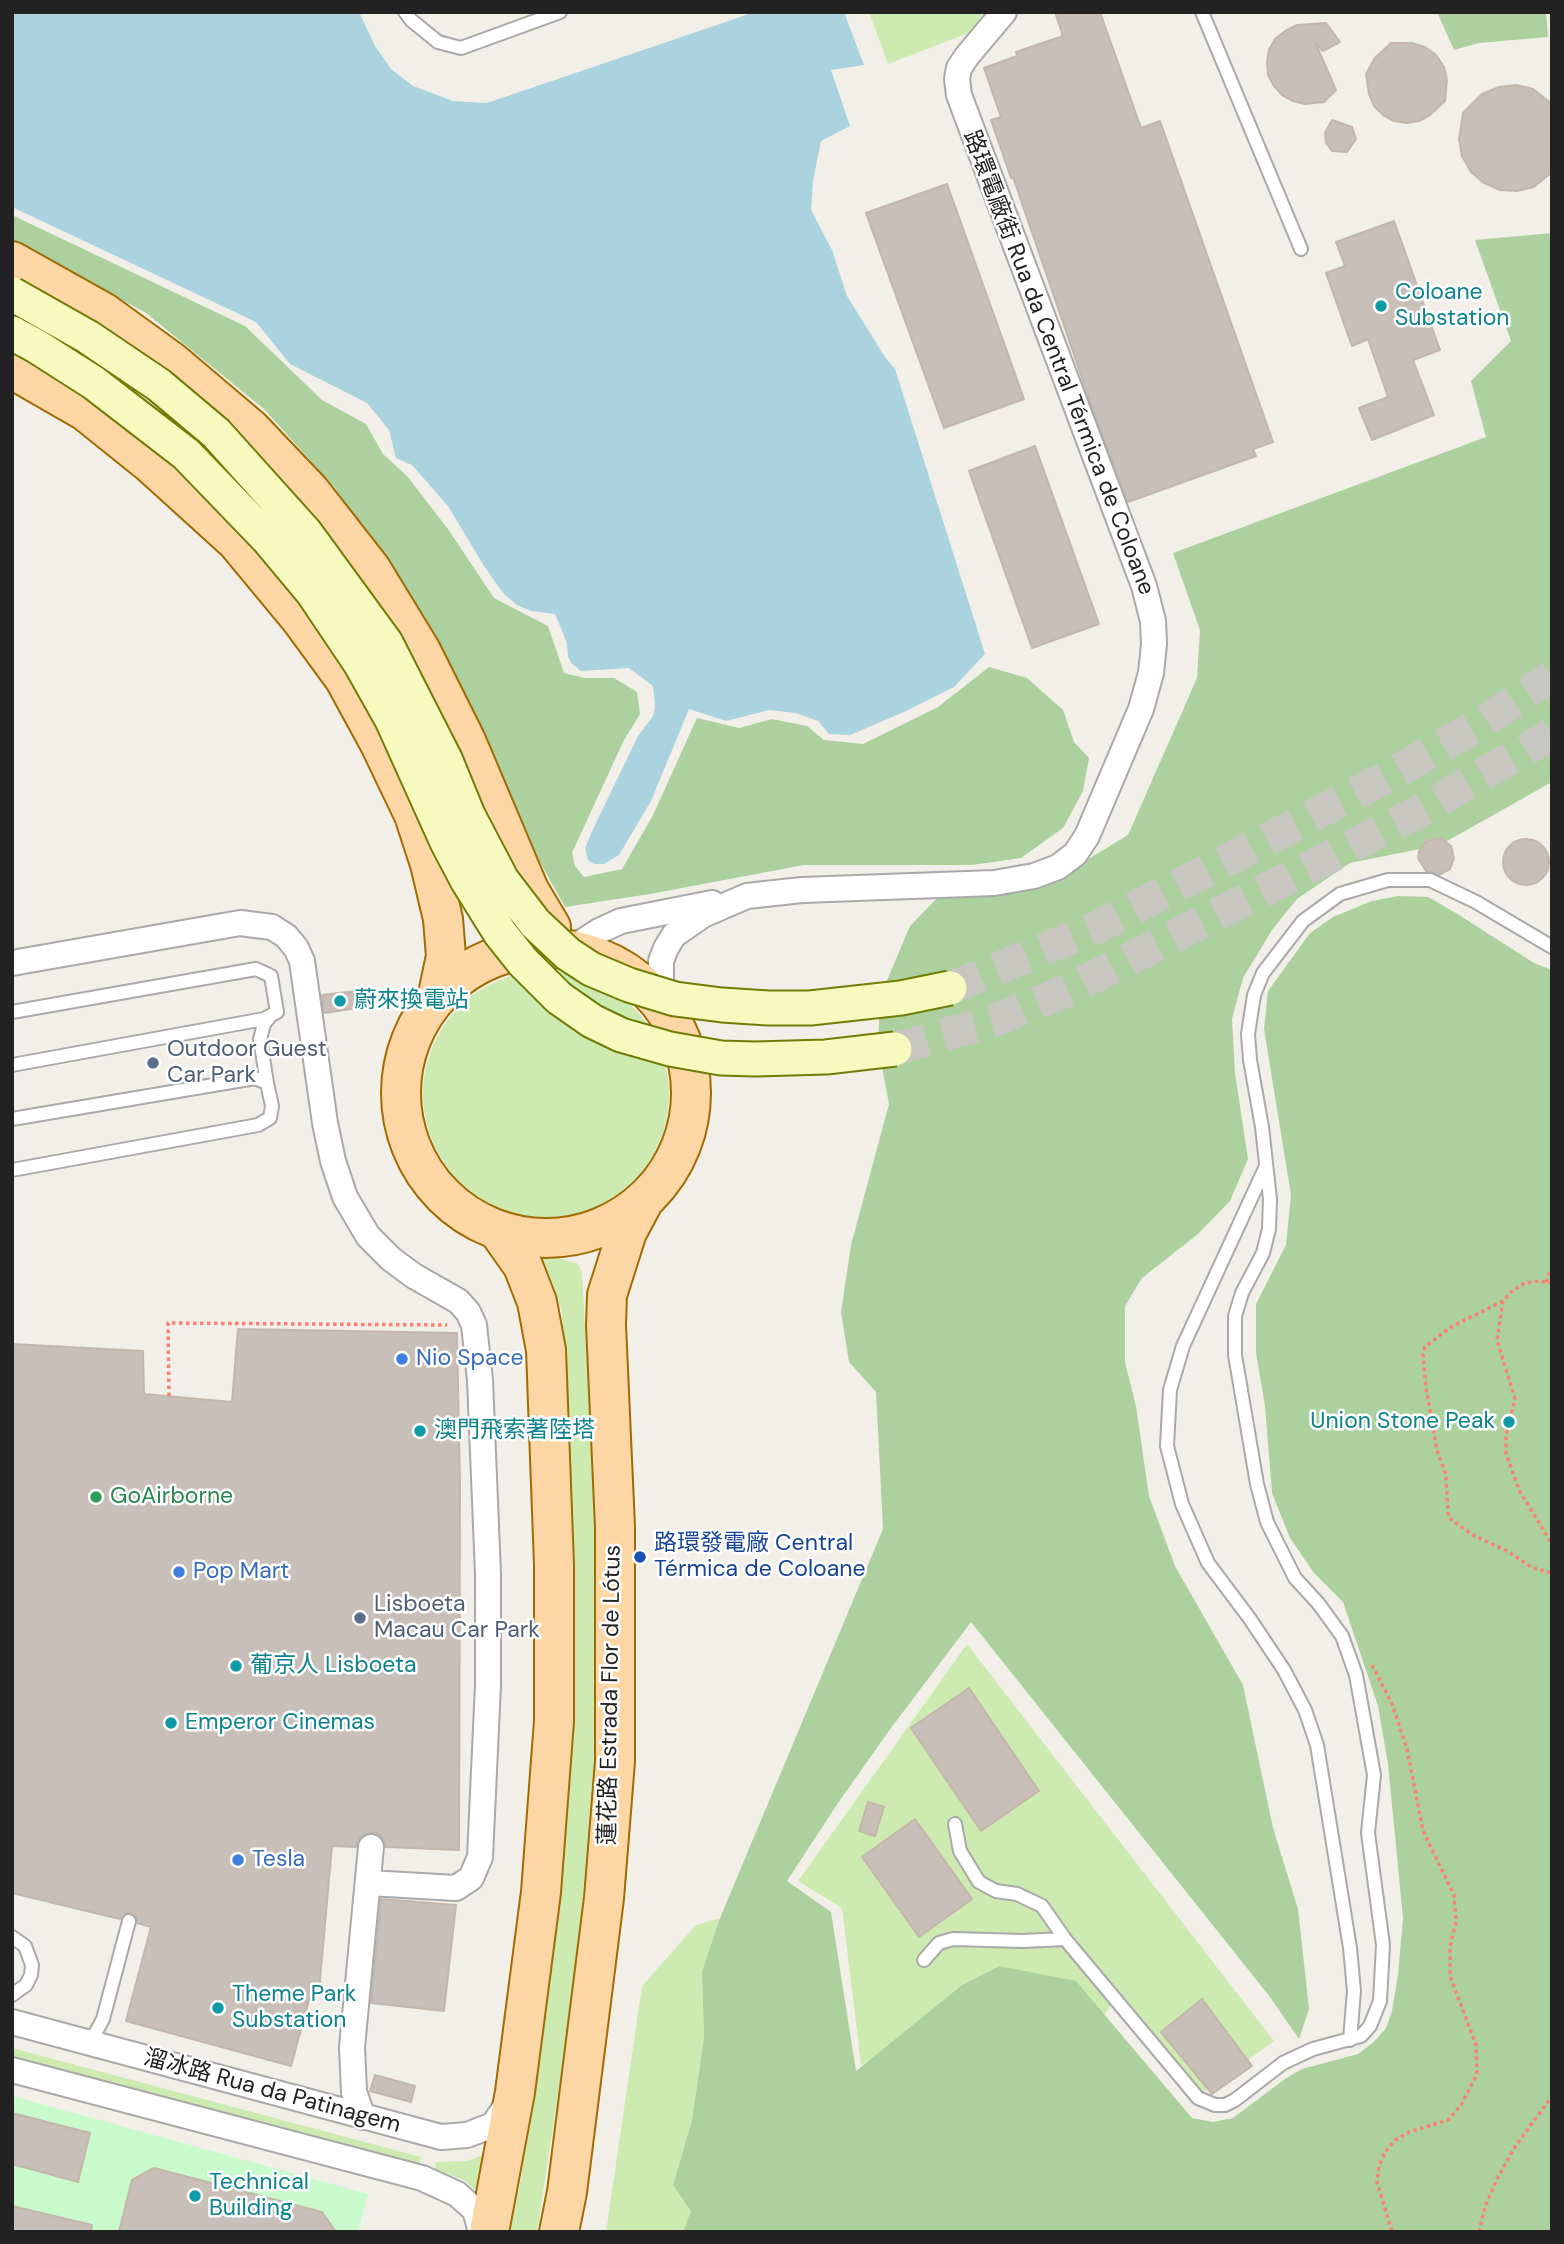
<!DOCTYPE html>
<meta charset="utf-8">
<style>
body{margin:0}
#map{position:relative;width:1564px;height:2244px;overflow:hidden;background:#f2efe9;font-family:"DM Sans",sans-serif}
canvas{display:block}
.frame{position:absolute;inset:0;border:14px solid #222;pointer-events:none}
</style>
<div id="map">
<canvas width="1564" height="2244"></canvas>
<div class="frame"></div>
</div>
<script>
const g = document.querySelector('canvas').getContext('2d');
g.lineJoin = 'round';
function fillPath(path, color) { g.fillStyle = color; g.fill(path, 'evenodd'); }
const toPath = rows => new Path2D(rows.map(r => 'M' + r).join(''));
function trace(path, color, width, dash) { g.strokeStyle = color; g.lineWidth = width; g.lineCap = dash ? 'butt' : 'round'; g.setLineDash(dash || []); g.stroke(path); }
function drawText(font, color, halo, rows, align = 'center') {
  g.font = font + ' "DM Sans","Noto Sans SC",sans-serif'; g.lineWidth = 5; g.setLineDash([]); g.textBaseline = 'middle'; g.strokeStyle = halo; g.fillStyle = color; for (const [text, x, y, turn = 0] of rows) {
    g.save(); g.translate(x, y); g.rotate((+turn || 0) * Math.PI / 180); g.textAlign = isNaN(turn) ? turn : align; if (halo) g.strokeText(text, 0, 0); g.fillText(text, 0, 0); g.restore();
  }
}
fillPath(toPath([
 [869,12,981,12,982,15,971,32,888,64],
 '423 1094a123 123 0 1 1 246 0a123 123 0 1 1-246 0Z',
 [542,1254,577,1263,582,1272,597,1557,596,1734,577,1968,537,2232,510,2232,521,2179,550,1969,566,1807,573,1630,562,1312,553,1284,540,1257],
 [967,1644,1274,2041,1203,2093,1120,1992,1081,2050,981,1995,861,2065,842,1908,798,1881],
 [720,1918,702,1972,704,2037,692,2120,673,2185,692,2211,683,2232,606,2232,642,1986,696,1925],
 [12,2048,421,2157,419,2166,12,2057],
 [485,2154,479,2193,464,2180,435,2169,436,2162,468,2161]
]), '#cdebb0');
fillPath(toPath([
 [1437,12,1546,12,1548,37,1479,43,1454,50],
 [12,215,245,326,322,400,366,424,383,454,407,476,448,529,494,598,548,626,564,673,585,678,614,678,637,692,640,714,623,742,572,853,575,866,584,877,622,869,653,815,697,718,739,728,772,719,807,726,824,740,863,744,938,707,989,667,1027,678,1063,710,1074,742,1089,758,1083,791,1063,828,1021,858,972,865,804,865,650,894,565,907,540,862,495,764,397,582,335,488,264,409,146,313,12,240],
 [1552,233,1552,782,1440,845,1350,863,1297,899,1272,930,1243,978,1232,1019,1235,1073,1248,1159,1230,1201,1198,1234,1142,1278,1125,1306,1125,1362,1136,1406,1149,1496,1175,1566,1243,1685,1273,1828,1298,1909,1309,2009,1299,2039,1270,1997,971,1622,891,1728,838,1803,787,1881,831,1912,856,2071,961,1986,999,1966,1076,1981,1192,2118,1213,2122,1233,2118,1285,2079,1302,2069,1358,2054,1374,2042,1386,2028,1392,2011,1398,1975,1403,1918,1388,1764,1378,1706,1343,1602,1314,1573,1290,1538,1272,1493,1265,1406,1256,1353,1256,1304,1286,1245,1291,1195,1264,1029,1268,991,1310,933,1333,917,1372,901,1398,896,1428,897,1456,913,1534,963,1552,970,1552,2232,683,2232,691,2211,673,2185,692,2120,704,2037,702,1972,720,1918,883,1529,876,1392,849,1362,841,1312,851,1245,889,1104,878,1046,880,997,910,926,945,890,1049,883,1128,835,1197,678,1200,630,1173,553,1486,437,1471,381,1511,341,1475,240]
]), '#add19e');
fillPath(toPath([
 [12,2096,368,2194,358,2232,12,2232]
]), '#c8facc');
fillPath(toPath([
 [12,12,359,12,375,46,391,69,413,86,453,101,487,103,755,12,844,12,864,65,831,70,850,126,821,141,813,181,811,210,832,250,847,296,885,357,895,369,985,654,954,687,904,712,850,735,829,734,818,721,796,713,769,710,726,721,689,709,651,801,619,855,604,864,594,864,588,860,585,848,594,827,638,736,653,716,655,707,653,686,629,668,581,671,572,664,568,657,567,643,555,614,531,611,517,605,503,593,484,566,448,506,412,465,396,458,389,430,367,403,290,364,256,322,12,207]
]), '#aad3df');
const building = toPath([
 [1055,12,1100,12,1141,128,1160,121,1273,442,1253,449,1256,456,1128,502,1092,407,1013,177,1011,178,991,120,1001,117,984,68,1017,56,1016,52,1063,36,1055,12],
 [1326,23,1340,42,1323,51,1315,42,1336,90,1324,102,1305,104,1293,101,1282,95,1274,86,1268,75,1267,62,1269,50,1275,39,1285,31,1297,25,1326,23],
 [1391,43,1412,43,1425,47,1436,55,1444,67,1447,80,1445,101,1430,115,1419,121,1406,123,1394,121,1383,115,1374,106,1369,94,1366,74,1375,58,1391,43],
 [1516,85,1533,89,1552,104,1552,172,1534,187,1517,191,1500,190,1484,183,1471,172,1462,156,1459,139,1463,113,1482,94,1499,87,1516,85],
 [1332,120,1352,127,1356,139,1347,152,1332,151,1326,143,1325,133,1332,120],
 [947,184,1024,399,944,428,866,213,947,184],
 [1394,221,1440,350,1413,360,1434,415,1372,440,1359,408,1388,397,1368,339,1352,346,1326,273,1345,266,1336,242,1394,221],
 [1035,446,1099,624,1032,648,969,471,1035,446],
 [1436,838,1442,839,1451,846,1454,858,1450,869,1439,875,1426,871,1418,858,1419,852,1425,842,1436,838],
 '1503 862a23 23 0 1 1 46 0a23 23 0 1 1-46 0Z',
 [356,991,358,1008,324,1013,322,995,356,991],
 [238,1329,457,1333,460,1485,459,1850,386,1847,380,1835,372,1832,359,1838,356,1847,332,1846,319,1991,312,1989,291,2066,126,2021,151,1927,137,1923,136,1915,131,1912,123,1914,120,1919,12,1893,12,1344,143,1351,144,1394,232,1402,238,1329],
 [969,1688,1039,1791,981,1831,911,1728,969,1688],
 [868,1802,884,1807,875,1836,859,1831,868,1802],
 [915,1819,972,1899,919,1937,862,1857,915,1819],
 [381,1899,456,1905,444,2011,371,2003,381,1899],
 [1202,1999,1252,2066,1212,2094,1161,2032,1202,1999],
 [375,2075,415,2086,411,2102,370,2091,375,2075],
 [12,2113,90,2133,78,2182,12,2164,12,2113],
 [154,2168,322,2212,336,2232,119,2232,132,2180,154,2168],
 [12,2206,92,2225,91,2232,12,2232,12,2206]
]);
fillPath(building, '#c7bfb8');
trace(building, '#c4b6ab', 2);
trace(toPath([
 [950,988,1095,928,1231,858,1387,777,1486,720,1552,676],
 [895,1049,996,1020,1068,990,1420,811,1552,734]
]), '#c8c6c1', 33, [33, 17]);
const service = toPath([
 [405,12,411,20,438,42,461,48,560,12],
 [1202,12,1301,249],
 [12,1012,256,969,271,976,277,1012,264,1019,12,1065],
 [267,1083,260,1039,264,1024,269,1018],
 [12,1119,255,1078,267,1083,272,1106,270,1118,258,1125,12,1170],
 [1266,1166,1183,1346,1170,1390,1167,1446,1182,1504,1208,1563,1250,1619,1284,1670,1305,1710,1317,1745,1350,1948,1354,1991,1350,2040],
 [955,1824,960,1851,979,1882,996,1891,1017,1894,1042,1906,1065,1939],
 [12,1937,25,1946,32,1965,31,1975,26,1985,12,1995],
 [924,1960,939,1943,953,1939,1023,1941,1065,1939,1198,2098,1215,2105,1225,2105,1235,2100,1283,2063,1313,2049,1361,2036,1370,2026,1380,2001,1383,1945,1368,1833,1374,1775,1356,1675,1342,1636,1318,1603,1295,1578,1267,1522,1257,1484,1235,1355,1235,1316,1242,1293,1263,1253,1269,1229,1270,1199,1262,1127,1250,1060,1248,1034,1254,995,1263,973,1303,921,1340,894,1388,880,1430,880,1476,902,1552,947],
 [82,2041,95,2034,103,2019,129,1921]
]);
const minor = toPath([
 [571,949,599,931,621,921,712,903],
 [12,963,240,923,272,927,286,936,296,948,302,961,325,1123,333,1161,345,1197,368,1236,391,1259,414,1276,458,1301,468,1312,474,1325,480,1380,488,1574,488,1685,480,1857,471,1878,456,1888,369,1883],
 [665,1005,661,983,661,961,666,948,674,935,703,915,747,896,802,890,994,883,1034,876,1058,867,1075,854,1087,836,1141,709,1151,673,1154,644,1153,621,1144,586,959,95,957,79,959,68,967,56,1004,12],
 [12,2022,441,2137,467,2135,493,2125,510,2100],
 [12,2070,422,2178,457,2194,475,2210,481,2232],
 [363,2117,354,2092,352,2047,371,1847]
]);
const primary = toPath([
 [12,261,103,312,172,362,251,429,310,491,371,569,421,651,466,741,529,890,551,927],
 [12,369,85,411,151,464,237,542,300,618,344,678,380,744,414,815,430,864,443,919,446,956,438,994],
 '401 1093a145 145 0 1 1 290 0a145 145 0 1 1-290 0Z',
 [489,2232,515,2092,541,1892,554,1721,554,1565,546,1350,537,1302,523,1266,499,1232],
 [559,2232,567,2192,604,1898,615,1761,615,1527,606,1325,607,1295,627,1232,642,1204]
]);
trace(service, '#a9a9a9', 16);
trace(minor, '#a9a9a9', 28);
trace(primary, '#a06b00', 42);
trace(toPath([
 [1546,1282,1552,1268],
 [1552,1283,1539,1281,1525,1283,1513,1290,1503,1301,1449,1328,1425,1347,1423,1355,1426,1388,1437,1450,1446,1475,1448,1517,1471,1534,1507,1551,1533,1568,1552,1573],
 [1503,1301,1497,1340,1515,1399,1506,1436,1506,1453,1519,1490,1552,1544],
 [169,1396,168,1323,447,1325],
 [1372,1665,1392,1704,1407,1749,1423,1831,1454,1895,1456,1922,1450,1946,1450,1976,1476,2045,1477,2074,1461,2105,1448,2120,1409,2132,1395,2140,1385,2152,1379,2166,1377,2182,1392,2232],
 [1479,2232,1485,2207,1496,2181,1515,2147,1552,2096]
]), '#fa8072', 3.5, [3.5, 3.5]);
trace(service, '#fff', 12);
trace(minor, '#fff', 24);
trace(primary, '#fcd6a4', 38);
const secondaryBridge = toPath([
 [12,294,88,337,159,385,216,433,305,532,386,643,446,761,468,815,502,880,535,923,568,954,591,969,629,985,675,999,722,1005,768,1008,810,1008,901,998,950,988],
 [12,333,36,346,94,383,186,454,268,539,313,593,360,663,392,720,447,842,467,880,500,933,523,962,559,998,592,1021,621,1035,670,1049,721,1058,755,1059,826,1057,895,1049]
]);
trace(secondaryBridge, '#707d05', 37, []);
trace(secondaryBridge, '#f7fabf', 33);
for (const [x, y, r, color] of [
 [1381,306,7,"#0f9aa8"],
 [340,1001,7,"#0f9aa8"],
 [153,1063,7,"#5c6f8a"],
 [402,1359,7,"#3f7fe0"],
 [1509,1422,7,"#0f9aa8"],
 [420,1431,7,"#0f9aa8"],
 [96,1497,7,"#2e9e5b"],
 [640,1557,7,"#1a4fb4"],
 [179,1572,7,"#3f7fe0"],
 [360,1618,7,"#5c6f8a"],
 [236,1666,7,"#0f9aa8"],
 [171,1723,7,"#0f9aa8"],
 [238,1860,7,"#3f7fe0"],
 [218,2008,7,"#0f9aa8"],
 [195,2196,7,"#0f9aa8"]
]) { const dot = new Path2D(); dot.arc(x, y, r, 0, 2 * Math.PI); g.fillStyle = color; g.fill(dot); trace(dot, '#fff', 2.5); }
drawText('23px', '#0d838f', '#fff', [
 ["Coloane",1395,293],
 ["Substation",1395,319],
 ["蔚來換電站",354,1001],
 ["Union Stone Peak",1495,1422,"right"],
 ["澳門飛索著陸塔",434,1431],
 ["葡京人 Lisboeta",250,1666],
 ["Emperor Cinemas",185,1723],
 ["Theme Park",232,1995],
 ["Substation",232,2021],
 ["Technical",209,2183],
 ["Building",209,2209]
], 'left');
drawText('23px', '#222', '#fff', [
 ["路環電廠街 Rua da Central Térmica de Coloane",1058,363,69],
 ["蓮花路 Estrada Flor de Lótus",611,1695,-89],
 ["溜冰路 Rua da Patinagem",272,2092,15]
]);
drawText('23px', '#4e5e75', '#fff', [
 ["Outdoor Guest",167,1050],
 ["Car Park",167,1076],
 ["Lisboeta",374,1605],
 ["Macau Car Park",374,1631]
], 'left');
drawText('23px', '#366cbe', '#fff', [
 ["Nio Space",416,1359],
 ["Pop Mart",193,1572],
 ["Tesla",252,1860]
], 'left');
drawText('23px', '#27864d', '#fff', [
 ["GoAirborne",110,1497]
], 'left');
drawText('23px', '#164399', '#fff', [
 ["路環發電廠 Central",654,1544],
 ["Térmica de Coloane",654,1570]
], 'left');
</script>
